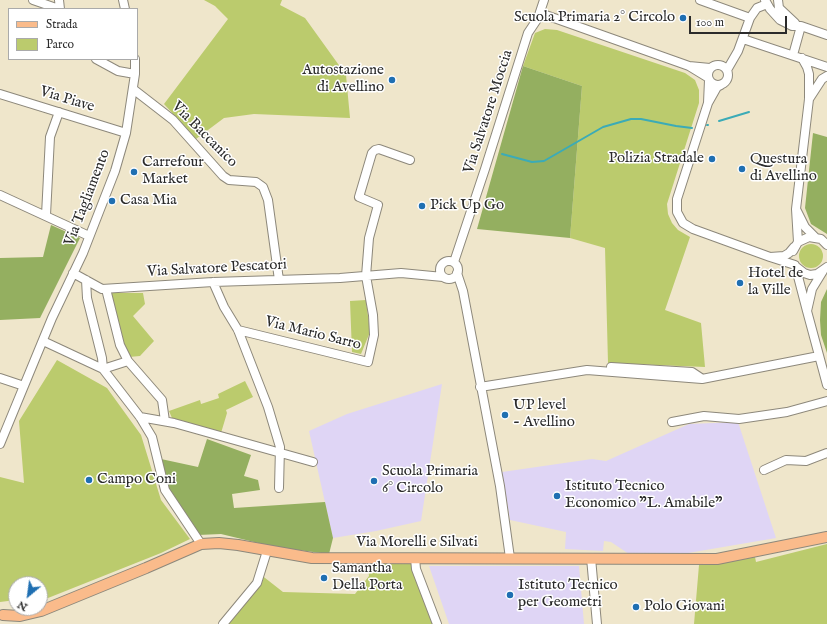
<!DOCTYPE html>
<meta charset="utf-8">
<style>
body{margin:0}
#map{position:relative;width:827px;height:624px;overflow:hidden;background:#efe6cb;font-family:"IM FELL English",serif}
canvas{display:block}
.legend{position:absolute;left:8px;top:8px;width:130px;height:52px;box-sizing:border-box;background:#fff;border:1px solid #aaa;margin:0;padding:5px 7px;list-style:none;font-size:12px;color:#2b2b2b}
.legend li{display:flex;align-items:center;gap:8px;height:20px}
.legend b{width:20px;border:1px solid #aaa}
.north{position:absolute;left:8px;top:576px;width:40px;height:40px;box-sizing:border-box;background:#fff;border:1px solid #aaa;border-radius:50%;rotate:209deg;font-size:11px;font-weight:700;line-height:16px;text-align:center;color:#2b2b2b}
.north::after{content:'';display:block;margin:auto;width:14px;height:18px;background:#1f6fb2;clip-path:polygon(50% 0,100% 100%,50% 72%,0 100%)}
.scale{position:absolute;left:689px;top:16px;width:98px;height:18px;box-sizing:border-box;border:2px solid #2b2b2b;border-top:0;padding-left:5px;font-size:12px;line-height:14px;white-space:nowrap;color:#2b2b2b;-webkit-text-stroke:3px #fff;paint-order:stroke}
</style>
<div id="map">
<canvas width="827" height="624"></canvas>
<ul class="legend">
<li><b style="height:5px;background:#fabb8b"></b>Strada</li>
<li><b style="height:11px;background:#bbcb6d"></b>Parco</li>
</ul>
<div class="north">N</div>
<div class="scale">100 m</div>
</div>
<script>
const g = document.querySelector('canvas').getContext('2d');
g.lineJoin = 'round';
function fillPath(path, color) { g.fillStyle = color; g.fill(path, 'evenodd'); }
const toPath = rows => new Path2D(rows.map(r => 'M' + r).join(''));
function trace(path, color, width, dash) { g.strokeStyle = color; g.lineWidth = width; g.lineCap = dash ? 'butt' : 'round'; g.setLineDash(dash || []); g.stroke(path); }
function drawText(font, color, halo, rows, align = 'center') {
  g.font = font + ' "IM FELL English",serif'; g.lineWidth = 3; g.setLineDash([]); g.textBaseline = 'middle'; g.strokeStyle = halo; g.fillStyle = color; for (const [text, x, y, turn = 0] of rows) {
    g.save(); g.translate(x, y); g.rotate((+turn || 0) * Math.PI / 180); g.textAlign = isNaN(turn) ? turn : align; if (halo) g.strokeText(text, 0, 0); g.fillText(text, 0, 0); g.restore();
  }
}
fillPath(toPath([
 [442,384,421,521,376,531,333,538,309,431,347,414],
 [738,422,776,538,688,553,629,554,611,542,604,541,603,551,565,549,566,532,510,520,502,472,592,459,606,461,689,424],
 [429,566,579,566,584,624,449,624]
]), '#dfd5f5');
fillPath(toPath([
 [204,0,282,0,280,5,305,18,346,75,350,118,254,114,224,118,196,139,164,104,228,19,215,6],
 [545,29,557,30,685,73,695,80,699,90,699,103,667,204,668,214,672,223,678,230,690,237,665,310,701,323,705,367,608,363,605,248,570,238,582,86,523,66,535,33],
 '799 256a12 12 0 1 1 24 0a12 12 0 1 1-24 0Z',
 [111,293,143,293,145,304,133,316,154,341,140,356,129,357,120,334],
 [366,300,370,332,361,354,352,352,350,301],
 [57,360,107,388,141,435,161,500,190,539,161,553,48,598,40,599,40,584,16,584,16,600,0,602,0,477,24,483,19,421],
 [245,381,253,397,226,410,227,413,221,433,172,418,169,411,200,400,201,404,219,398,218,394],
 [827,544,827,624,694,624,699,565,755,557,756,562],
 [415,558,437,624,223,624,260,574,283,592,355,594,369,576,367,559]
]), '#bbcb6d');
fillPath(toPath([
 [523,66,582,86,570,238,477,229],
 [813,133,827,137,827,234,811,224,805,208],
 [51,225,80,238,40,318,0,320,0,258,43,257],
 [827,289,827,353,821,335,820,320,821,302],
 [207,439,251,455,244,476,258,480,260,490,232,494,234,508,325,502,333,538,329,554,275,547,221,534,198,535,166,489,161,459,198,467]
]), '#94af60');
trace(toPath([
 [719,121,749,112],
 [707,125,708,125],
 [502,154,532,162,544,161,603,127,631,119,641,119,676,126,692,128]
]), '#3babb7', 2);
const minor = toPath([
 [33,0,59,9],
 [59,0,60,9],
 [123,0,125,9],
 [700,0,750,18],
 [765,0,770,9,780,20,792,26,801,26,827,35],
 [778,0,779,8,795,23],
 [540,13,689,66],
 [743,39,827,67],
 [793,55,801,26],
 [96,59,118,71,135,74],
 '708 75a10 10 0 1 1 20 0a10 10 0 1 1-20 0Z',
 [727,70,738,51,750,18,757,8,767,4],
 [707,77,689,66,710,68],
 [709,80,708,103,717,87,721,85],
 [133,89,173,120,223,176,229,180,256,182,263,187,268,200,279,280],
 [0,94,126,133],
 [809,99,822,79,827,76],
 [708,103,677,199,677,212,683,223,693,229,770,257],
 [0,195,89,236],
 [796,209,809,99,809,74,807,67,802,58],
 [46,215,50,137,59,112],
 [798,242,796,209,805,227,815,237],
 [794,247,789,253,784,256,770,257,795,265,807,311,812,289,823,271],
 [793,251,798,242,809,237,821,239,827,245],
 '440 270a9 9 0 1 1 18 0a9 9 0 1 1-18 0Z',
 [454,262,485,169,528,33,538,18,544,0],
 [795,266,804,273,810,275,817,274,827,267],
 [73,273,102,289,213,282,340,278,401,273,443,277],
 [457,273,463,291,500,486,510,558],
 [86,280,87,298,102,358,103,369,140,417,152,437,165,490,201,544],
 [213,282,224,307,238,330,268,407,280,447,279,488],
 [106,289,120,345,128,361,162,400,165,421],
 [807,311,827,385],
 [238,330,368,362,374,335,373,315,366,276,369,238,378,205,359,197,372,153,375,150,379,149,410,160],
 [43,341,103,369],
 [611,367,692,372,701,378],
 [103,369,128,361],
 [0,378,24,386],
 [480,387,587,370,702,379,819,356],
 [140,417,174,423,313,462],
 [672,422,704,416,739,419,787,412,827,401],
 [0,444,52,318,83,253,115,171,126,133,135,74,135,59],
 [764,470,786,460,806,461,827,453],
 [415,558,416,569,437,624],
 [591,558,597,624],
 [223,624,257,583,267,551]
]);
const major = toPath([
 [3,615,20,616,41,611,146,568,201,544,219,543,238,545,312,558,717,559,827,537]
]);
trace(minor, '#8d887b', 10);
trace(major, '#8d887b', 12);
trace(minor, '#fff', 8);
trace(major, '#fabb8b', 10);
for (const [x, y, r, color] of [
 [683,18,4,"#1f6fb2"],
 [392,80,4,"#1f6fb2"],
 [712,159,4,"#1f6fb2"],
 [742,169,4,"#1f6fb2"],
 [134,172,4,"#1f6fb2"],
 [112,201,4,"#1f6fb2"],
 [422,206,4,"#1f6fb2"],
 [740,283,4,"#1f6fb2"],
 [505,415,4,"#1f6fb2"],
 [89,480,4,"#1f6fb2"],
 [374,481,4,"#1f6fb2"],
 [557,496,4,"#1f6fb2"],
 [324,578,4,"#1f6fb2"],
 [510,595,4,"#1f6fb2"],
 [636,607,4,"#1f6fb2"]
]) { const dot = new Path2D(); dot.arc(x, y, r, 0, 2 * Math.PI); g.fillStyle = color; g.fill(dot); trace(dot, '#fff', 1.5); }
drawText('15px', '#2b2b2b', '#fff', [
 ["Scuola Primaria 2° Circolo",675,18,"right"],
 ["Autostazione",384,71,"right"],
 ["di Avellino",384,88,"right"],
 ["Polizia Stradale",704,159,"right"],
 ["Questura",750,160],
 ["di Avellino",750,177],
 ["Carrefour",142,163],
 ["Market",142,180],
 ["Casa Mia",120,201],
 ["Pick Up Go",430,206],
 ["Hotel de",748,274],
 ["la Ville",748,291],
 ["UP level",513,406],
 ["- Avellino",513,423],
 ["Scuola Primaria",382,472],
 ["6° Circolo",382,489],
 ["Campo Coni",97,480],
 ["Istituto Tecnico",565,487],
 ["Economico \"L. Amabile\"",565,504],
 ["Samantha",332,569],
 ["Della Porta",332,586],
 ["Istituto Tecnico",518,586],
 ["per Geometri",518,603],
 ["Polo Giovani",644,607]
], 'left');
drawText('15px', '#2b2b2b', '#fff', [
 ["Via Piave",67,100,17],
 ["Via Salvatore Moccia",489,112,-72],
 ["Via Baccanico",204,135,45],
 ["Via Tagliamento",88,198,-69],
 ["Via Salvatore Pescatori",217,269,-3],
 ["Via Mario Sarro",313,334,14],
 ["Via Morelli e Silvati",417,543]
]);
</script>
